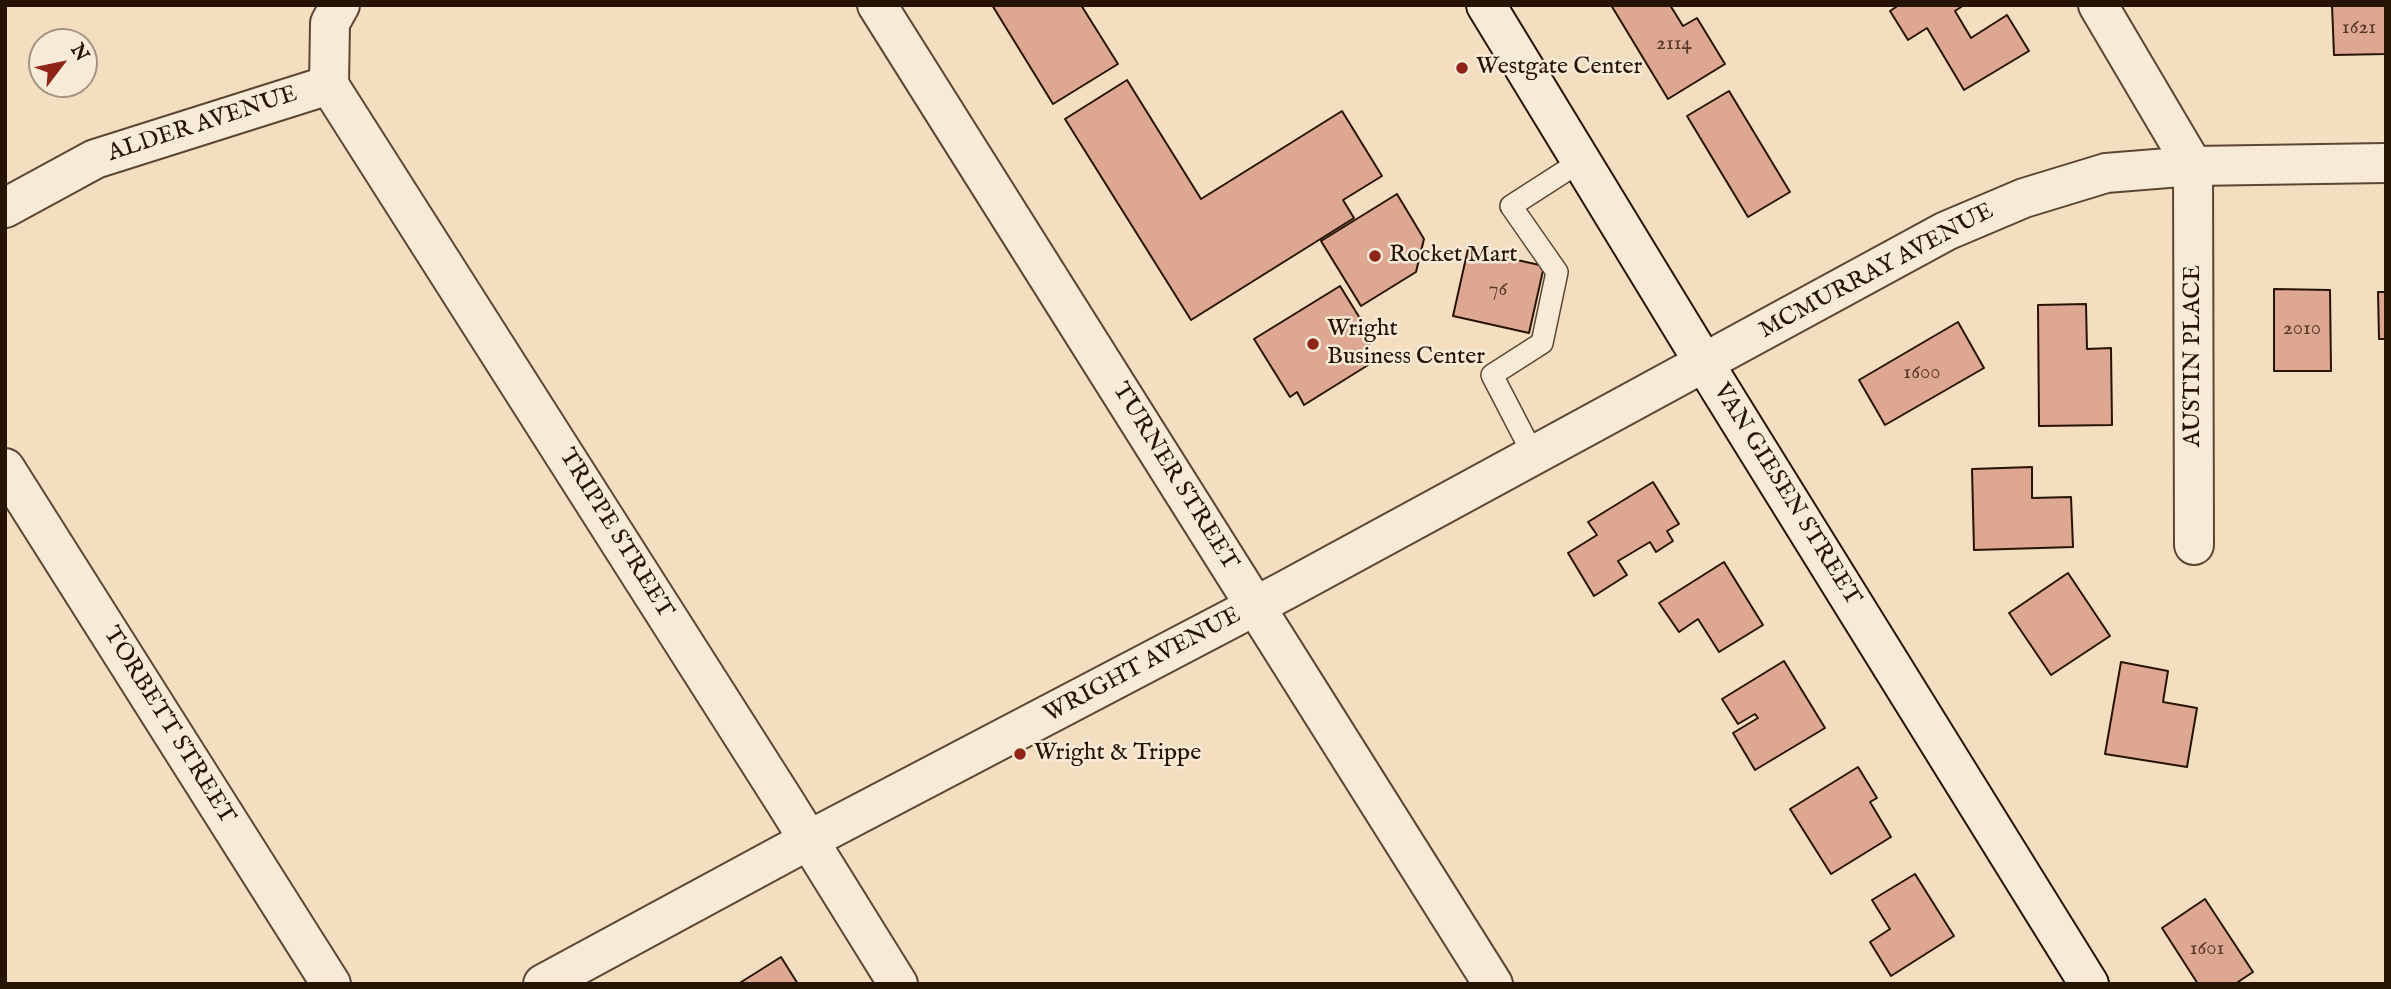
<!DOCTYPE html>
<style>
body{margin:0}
#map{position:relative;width:2391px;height:989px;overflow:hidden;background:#f3dfc0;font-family:"IM FELL English",serif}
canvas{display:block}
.frame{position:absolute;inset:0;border:7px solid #271301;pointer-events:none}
.north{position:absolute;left:28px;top:28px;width:70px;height:70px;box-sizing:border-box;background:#f7ead6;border:2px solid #a49481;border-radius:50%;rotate:58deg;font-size:19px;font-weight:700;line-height:28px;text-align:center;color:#271301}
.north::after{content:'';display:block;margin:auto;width:24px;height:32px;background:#8f2418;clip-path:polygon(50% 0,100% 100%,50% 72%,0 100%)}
</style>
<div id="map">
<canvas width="2391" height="989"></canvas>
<div class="frame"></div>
<div class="north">N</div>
</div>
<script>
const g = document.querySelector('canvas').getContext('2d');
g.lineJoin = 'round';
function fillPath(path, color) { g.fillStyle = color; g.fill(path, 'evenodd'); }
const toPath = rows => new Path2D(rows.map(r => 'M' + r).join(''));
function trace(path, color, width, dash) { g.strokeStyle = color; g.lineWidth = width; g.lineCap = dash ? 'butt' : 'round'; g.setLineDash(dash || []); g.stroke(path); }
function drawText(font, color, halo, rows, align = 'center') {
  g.font = font + ' "IM FELL English",serif'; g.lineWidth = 5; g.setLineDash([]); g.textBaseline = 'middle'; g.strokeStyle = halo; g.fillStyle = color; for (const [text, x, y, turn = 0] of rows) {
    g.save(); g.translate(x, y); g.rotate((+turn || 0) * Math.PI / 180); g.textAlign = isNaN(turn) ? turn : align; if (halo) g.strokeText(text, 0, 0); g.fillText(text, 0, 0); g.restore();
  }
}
const building = toPath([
 [992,5,1081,5,1118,64,1053,104,992,5],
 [1611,5,1670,5,1683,26,1697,18,1725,64,1668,99,1611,5],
 [1899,5,1964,5,1955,11,1971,38,2007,15,2029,51,1964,90,1927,28,1908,40,1890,11,1899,5],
 [2332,5,2386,5,2386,54,2334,55,2332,5],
 [1127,80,1201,199,1342,111,1382,176,1343,200,1354,218,1191,320,1065,119,1127,80],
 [1729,91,1790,192,1748,217,1687,116,1729,91],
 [1397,194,1424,239,1416,272,1361,306,1321,241,1397,194],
 [1468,249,1544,266,1529,333,1453,316,1468,249],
 [1340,286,1374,341,1364,347,1373,362,1304,405,1297,392,1290,397,1254,339,1340,286],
 [2274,289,2330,290,2331,371,2274,371,2274,289],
 [2378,292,2386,292,2386,339,2379,339,2378,292],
 [2086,304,2087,349,2111,348,2112,425,2039,426,2038,305,2086,304],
 [1958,322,1984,368,1885,425,1859,380,1958,322],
 [2032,467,2032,498,2071,497,2073,547,1974,550,1972,469,2032,467],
 [1653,482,1679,524,1667,531,1673,541,1656,552,1650,542,1618,561,1627,575,1594,596,1568,553,1597,535,1588,522,1653,482],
 [1724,562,1763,625,1719,652,1698,619,1679,632,1659,603,1724,562],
 [2068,573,2110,636,2051,675,2009,613,2068,573],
 [1784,661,1825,728,1755,770,1733,733,1758,718,1755,714,1738,724,1722,699,1784,661],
 [2121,662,2168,671,2163,702,2197,708,2187,767,2105,754,2121,662],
 [1858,767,1877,798,1870,802,1891,837,1831,874,1790,809,1858,767],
 [1915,874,1954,936,1891,976,1870,942,1890,929,1872,900,1915,874],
 [2205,899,2253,972,2235,984,2198,984,2162,928,2205,899],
 [781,957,798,984,738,984,781,957]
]);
fillPath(building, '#dea791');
trace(building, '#271301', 2);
const service = toPath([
 [1534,456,1492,375,1542,343,1557,272,1511,206,1581,161]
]);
const minor = toPath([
 [877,5,1493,984],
 [2098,5,2193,166,2194,545],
 [329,85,785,802,898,984],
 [5,208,95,159,329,85,330,23,340,5],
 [5,468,331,984]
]);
const tertiary = toPath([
 [543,984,809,840,1284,591,1946,231,2024,198,2106,173,2193,166,2386,163]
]);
const secondary = toPath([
 [1486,5,1720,389,2089,984]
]);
trace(service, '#5a4631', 24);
trace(minor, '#5a4631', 42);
trace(tertiary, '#5a4631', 42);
trace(secondary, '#271301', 42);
trace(service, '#f7ead6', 21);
trace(minor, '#f7ead6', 38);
trace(tertiary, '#f7ead6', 38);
trace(secondary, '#f7ead6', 38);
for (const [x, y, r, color] of [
 [1462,68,7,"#8f2418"],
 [1375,256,7,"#8f2418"],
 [1313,344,7,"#8f2418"],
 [1020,754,7,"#8f2418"]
]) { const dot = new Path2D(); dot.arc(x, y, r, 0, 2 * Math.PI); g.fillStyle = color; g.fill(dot); trace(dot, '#f7ead6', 2.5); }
drawText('21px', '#553825', null, [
 ["1621",2359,29],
 ["2114",1674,45],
 ["76",1498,291],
 ["2010",2302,330],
 ["1600",1922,374],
 ["1601",2207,950]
]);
drawText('24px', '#271301', '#f7ead6', [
 ["Westgate Center",1476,68],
 ["Rocket Mart",1389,256],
 ["Wright",1327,330],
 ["Business Center",1327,358],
 ["Wright & Trippe",1034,754]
], 'left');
drawText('24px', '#271301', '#f7ead6', [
 ["ALDER AVENUE",203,125,-18],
 ["MCMURRAY AVENUE",1877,272,-28],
 ["AUSTIN PLACE",2194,356,-90],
 ["TURNER STREET",1174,477,58],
 ["VAN GIESEN STREET",1786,495,58],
 ["TRIPPE STREET",615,534,58],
 ["WRIGHT AVENUE",1143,666,-28],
 ["TORBETT STREET",168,726,58]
]);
</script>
